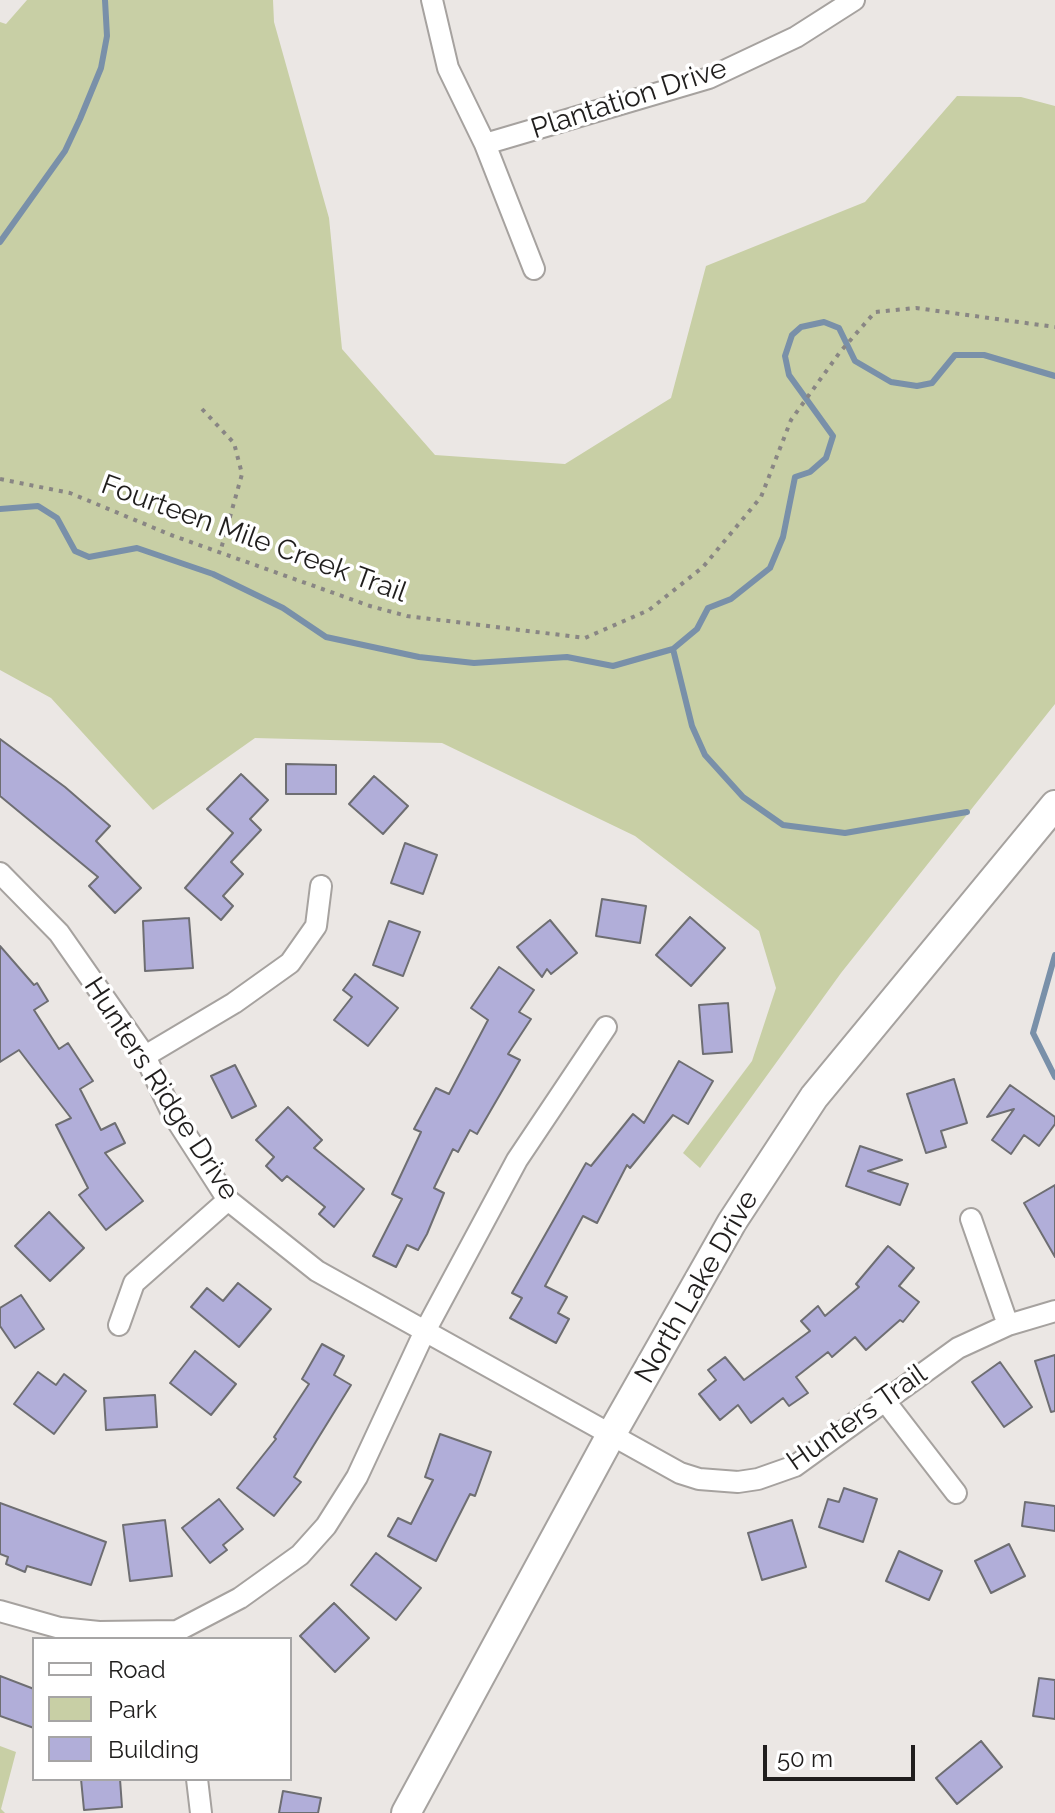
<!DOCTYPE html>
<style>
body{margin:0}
#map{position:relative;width:1055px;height:1813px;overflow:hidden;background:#ebe7e4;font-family:Raleway,sans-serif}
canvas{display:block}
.legend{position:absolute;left:32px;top:1637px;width:260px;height:144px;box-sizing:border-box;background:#fff;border:2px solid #a6a5a5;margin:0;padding:10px 14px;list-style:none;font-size:24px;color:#201e1d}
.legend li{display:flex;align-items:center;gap:16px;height:40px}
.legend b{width:40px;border:2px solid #a6a5a5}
.scale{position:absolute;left:763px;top:1745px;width:152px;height:36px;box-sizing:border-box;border:4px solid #201e1d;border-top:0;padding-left:10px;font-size:24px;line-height:28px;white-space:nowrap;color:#201e1d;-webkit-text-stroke:6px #fff;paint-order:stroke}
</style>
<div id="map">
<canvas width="1055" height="1813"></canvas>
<ul class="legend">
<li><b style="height:10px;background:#fff"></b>Road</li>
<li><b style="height:22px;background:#c8cfa5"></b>Park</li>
<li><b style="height:22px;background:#b1aed9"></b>Building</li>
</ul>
<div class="scale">50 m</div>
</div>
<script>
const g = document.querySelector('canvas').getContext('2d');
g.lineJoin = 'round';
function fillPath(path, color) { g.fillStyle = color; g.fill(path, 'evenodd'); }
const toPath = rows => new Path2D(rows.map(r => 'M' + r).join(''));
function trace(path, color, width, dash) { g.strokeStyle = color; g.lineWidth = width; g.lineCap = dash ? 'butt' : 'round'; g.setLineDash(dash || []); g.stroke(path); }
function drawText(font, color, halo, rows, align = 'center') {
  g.font = font + ' Raleway,sans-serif'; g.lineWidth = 7; g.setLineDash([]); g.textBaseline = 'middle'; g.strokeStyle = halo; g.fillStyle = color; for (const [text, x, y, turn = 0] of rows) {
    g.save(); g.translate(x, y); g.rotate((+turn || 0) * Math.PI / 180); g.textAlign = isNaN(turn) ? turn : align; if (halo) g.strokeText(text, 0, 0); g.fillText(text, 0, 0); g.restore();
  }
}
fillPath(toPath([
 [27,0,273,0,274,22,329,218,342,349,435,455,565,464,671,398,706,266,865,202,957,96,1021,97,1055,106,1055,704,841,973,700,1168,683,1153,752,1061,776,988,759,931,635,836,442,743,255,738,153,810,51,698,0,670,0,22,6,24],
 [0,1746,16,1752,1,1809,5,1813,0,1813]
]), '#c8cfa5');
trace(toPath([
 [0,242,65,151,80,119,101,68,107,36,105,0],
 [0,509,38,506,57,518,75,551,89,557,137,548,213,574,283,608,326,637,419,657,474,663,567,657,613,666,673,649,697,629,708,608,731,599,770,568,783,537,795,477,810,472,826,458,833,436,789,375,785,356,792,335,801,327,824,322,839,328,855,361,891,382,917,386,932,383,955,355,984,355,1055,376],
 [673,649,692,726,705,755,743,797,783,825,845,833,967,812],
 [1055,955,1033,1033,1055,1077]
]), '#7990a9', 6);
const building = toPath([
 [0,739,65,787,110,826,96,841,141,888,115,913,89,886,98,877,0,796,0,739],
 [286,764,336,765,336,794,286,794,286,764],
 [241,774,268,800,250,819,261,830,231,862,243,874,223,896,233,906,221,920,185,888,233,833,207,809,241,774],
 [374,776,408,806,383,834,349,804,374,776],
 [405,843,437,855,423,894,391,883,405,843],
 [602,899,646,906,640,943,596,936,602,899],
 [690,917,725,948,691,986,656,955,690,917],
 [189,918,193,968,145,971,143,921,189,918],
 [550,920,577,953,551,974,547,969,542,977,517,947,550,920],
 [389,921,420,932,403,976,373,965,389,921],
 [0,946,34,985,37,983,48,1001,34,1010,59,1049,68,1043,93,1081,80,1089,101,1130,115,1123,125,1143,105,1153,143,1201,106,1230,79,1195,88,1188,56,1125,71,1118,19,1050,0,1062,0,946],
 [499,967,534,990,519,1012,531,1019,508,1054,520,1060,477,1134,470,1130,458,1152,453,1149,434,1188,444,1193,427,1234,418,1250,407,1245,396,1267,373,1256,402,1199,392,1194,421,1132,414,1129,436,1088,449,1094,488,1020,471,1008,499,967],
 [355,974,398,1008,368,1046,334,1020,352,997,343,990,355,974],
 [728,1003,732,1052,703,1054,699,1005,728,1003],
 [679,1061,713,1081,688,1124,673,1115,630,1168,627,1165,597,1223,583,1216,545,1286,567,1297,558,1313,569,1319,556,1343,510,1318,522,1298,512,1293,586,1163,591,1166,633,1114,644,1123,679,1061],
 [235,1065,256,1106,232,1118,211,1076,235,1065],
 [954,1079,967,1123,941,1131,946,1147,926,1153,907,1094,954,1079],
 [1010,1085,1055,1117,1055,1124,1039,1146,1024,1135,1011,1154,992,1140,1014,1109,987,1117,1010,1085],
 [288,1107,322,1140,314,1148,364,1189,334,1227,319,1214,325,1207,287,1176,282,1181,266,1166,274,1157,256,1140,288,1107],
 [860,1146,902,1160,868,1171,908,1184,900,1205,846,1186,860,1146],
 [1055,1185,1055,1257,1024,1203,1055,1185],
 [49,1212,84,1248,50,1281,15,1246,49,1212],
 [888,1246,914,1268,899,1286,919,1302,903,1322,900,1320,866,1350,855,1337,832,1357,828,1352,796,1377,808,1393,789,1406,783,1398,751,1423,738,1405,720,1420,699,1394,716,1380,708,1370,725,1357,744,1380,810,1331,801,1321,818,1306,825,1316,859,1287,856,1284,888,1246],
 [238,1283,271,1309,239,1347,191,1307,207,1288,223,1301,238,1283],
 [21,1295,44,1329,15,1348,0,1326,0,1308,21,1295],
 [322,1344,344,1356,334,1375,351,1385,294,1477,301,1482,274,1516,237,1488,276,1439,274,1437,309,1384,302,1379,322,1344],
 [195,1351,236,1384,211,1415,170,1383,195,1351],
 [1055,1355,1055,1411,1051,1412,1035,1361,1055,1355],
 [1000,1362,1032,1407,1004,1427,972,1382,1000,1362],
 [38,1372,56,1385,64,1374,86,1391,54,1434,14,1404,38,1372],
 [155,1395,157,1427,106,1430,104,1398,155,1395],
 [440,1434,491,1452,475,1496,470,1494,436,1561,388,1536,398,1518,411,1524,433,1480,425,1477,440,1434],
 [844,1488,877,1499,863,1542,819,1527,828,1499,839,1502,844,1488],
 [219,1499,243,1529,223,1545,227,1550,210,1563,182,1528,219,1499],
 [1025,1502,1055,1506,1055,1531,1022,1526,1025,1502],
 [0,1503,106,1542,91,1585,27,1566,25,1572,6,1564,8,1557,0,1554,0,1503],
 [165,1520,172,1576,130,1581,123,1525,165,1520],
 [792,1520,806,1567,762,1580,748,1533,792,1520],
 [1009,1544,1025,1576,991,1593,975,1561,1009,1544],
 [899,1551,942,1571,929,1600,886,1581,899,1551],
 [376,1553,421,1588,396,1620,351,1585,376,1553],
 [334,1603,369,1638,335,1672,300,1636,334,1603],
 [0,1676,34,1689,34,1728,0,1716,0,1676],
 [1039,1678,1055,1680,1055,1719,1033,1716,1039,1678],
 [981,1741,1002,1767,957,1804,936,1778,981,1741],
 [81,1779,120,1779,122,1807,84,1810,81,1779],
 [283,1791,321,1798,318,1813,279,1813,283,1791]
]);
fillPath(building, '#b1aed9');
trace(building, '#6e6e72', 2);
const minor = toPath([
 [432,0,448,68,485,144,534,269],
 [485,144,709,78,796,37,854,0],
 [0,873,59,933,145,1056,172,1113,228,1200,317,1271,680,1473,699,1479,738,1482,758,1479,795,1466,958,1348,1008,1325,1055,1311],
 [145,1056,234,1003,290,963,316,926,321,886],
 [971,1219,1008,1325],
 [119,1325,134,1283,228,1200],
 [885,1401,956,1493],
 [0,1611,60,1628,99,1632,177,1631,240,1598,300,1555,326,1526,357,1477,424,1333,517,1160,606,1027],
 [197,1779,201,1813]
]);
const secondary = toPath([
 [406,1813,611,1435,732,1222,814,1097,1055,805]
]);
trace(minor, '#a6a29f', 24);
trace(secondary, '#a6a29f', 32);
trace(toPath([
 [202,409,234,443,242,474,221,549],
 [0,479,70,493,171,535,370,606,407,616,585,638,649,610,703,567,761,497,791,420,840,352,875,312,916,308,1055,327]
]), '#898684', 4, [4, 6]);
trace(minor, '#fff', 20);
trace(secondary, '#fff', 28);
drawText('28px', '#201e1d', '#fff', [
 ["Plantation Drive",629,99,-18],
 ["Fourteen Mile Creek Trail",254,539,20],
 ["Hunters Ridge Drive",161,1089,57],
 ["North Lake Drive",697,1287,-60],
 ["Hunters Trail",857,1418,-35]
]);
</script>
